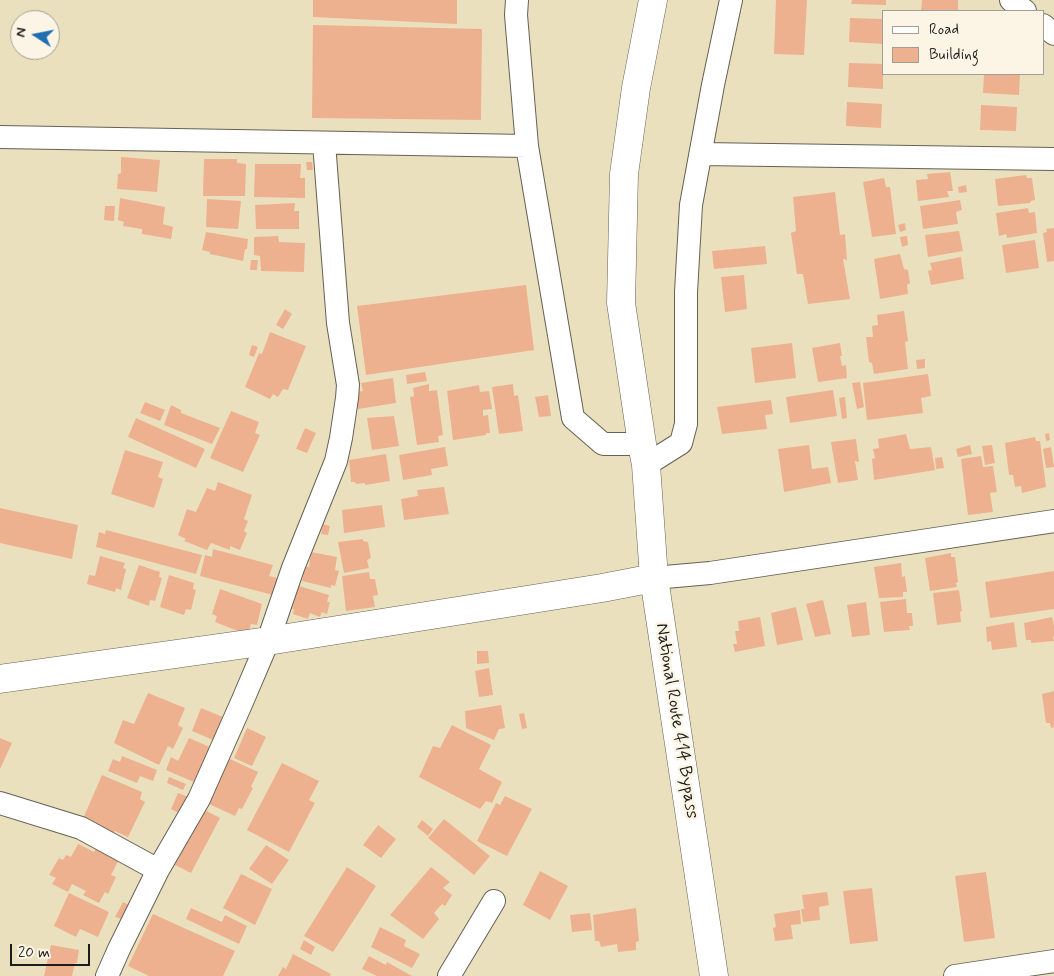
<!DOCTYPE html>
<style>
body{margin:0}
#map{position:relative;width:1054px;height:976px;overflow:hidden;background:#ebe0be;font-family:Mynerve,sans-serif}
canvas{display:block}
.legend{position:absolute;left:882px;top:10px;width:162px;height:65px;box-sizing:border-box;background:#fcf5e5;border:1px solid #a29e95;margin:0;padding:6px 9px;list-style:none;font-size:15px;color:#1c1c1c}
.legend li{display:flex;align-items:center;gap:10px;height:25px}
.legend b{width:25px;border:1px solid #a29e95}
.north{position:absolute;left:10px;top:10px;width:50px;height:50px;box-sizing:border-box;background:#fcf5e5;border:1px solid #a29e95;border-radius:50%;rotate:281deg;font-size:14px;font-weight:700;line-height:20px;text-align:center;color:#1c1c1c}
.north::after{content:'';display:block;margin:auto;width:18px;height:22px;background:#1f6fb2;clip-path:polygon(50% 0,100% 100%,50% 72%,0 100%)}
.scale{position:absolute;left:10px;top:944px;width:80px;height:22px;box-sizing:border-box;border:2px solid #1c1c1c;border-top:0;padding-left:6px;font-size:15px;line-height:18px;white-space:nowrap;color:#1c1c1c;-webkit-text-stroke:4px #fcf5e5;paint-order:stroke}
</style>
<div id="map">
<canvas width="1054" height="976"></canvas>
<ul class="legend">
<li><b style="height:6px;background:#fff"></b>Road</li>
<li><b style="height:14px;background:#eeb18f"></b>Building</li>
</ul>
<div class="north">N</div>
<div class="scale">20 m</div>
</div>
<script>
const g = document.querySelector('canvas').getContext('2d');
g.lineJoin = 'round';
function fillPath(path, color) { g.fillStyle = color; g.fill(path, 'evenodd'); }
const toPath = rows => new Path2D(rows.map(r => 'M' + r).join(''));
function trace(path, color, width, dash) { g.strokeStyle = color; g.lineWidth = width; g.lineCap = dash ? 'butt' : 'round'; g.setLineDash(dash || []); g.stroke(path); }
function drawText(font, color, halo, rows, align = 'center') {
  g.font = font + ' Mynerve,sans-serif'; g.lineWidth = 5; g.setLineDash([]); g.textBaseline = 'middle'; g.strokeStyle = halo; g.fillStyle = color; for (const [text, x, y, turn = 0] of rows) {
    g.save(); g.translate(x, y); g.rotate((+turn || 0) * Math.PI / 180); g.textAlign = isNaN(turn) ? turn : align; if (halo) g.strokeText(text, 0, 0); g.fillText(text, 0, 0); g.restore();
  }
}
fillPath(toPath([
 [313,0,457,0,457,24,313,17],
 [776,0,807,0,804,55,774,54],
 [852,0,886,0,886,5,851,4],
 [922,0,958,0,958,11,921,11],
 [850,18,883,19,883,44,849,42],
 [313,25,482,29,481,120,312,118],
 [849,63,883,64,883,89,848,87],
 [984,74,1020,74,1019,95,983,93],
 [847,102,882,104,881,128,846,126],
 [981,105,1017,107,1016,131,980,130],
 [121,157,160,160,157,192,117,189,118,174,121,173],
 [204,159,237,159,237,163,246,164,245,196,203,196],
 [306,162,312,162,313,170,307,170],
 [255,164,301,164,300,178,305,178,305,198,254,197],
 [950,172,953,191,947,191,949,197,918,201,916,180,928,179,927,174],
 [1026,175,1027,178,1032,178,1035,200,1031,201,1030,203,998,206,995,179],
 [884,178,886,187,890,187,896,234,872,237,863,182],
 [966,185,967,192,959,193,958,187],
 [835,192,840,235,845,234,847,260,843,259,850,299,808,304,803,274,797,274,791,233,796,231,793,197],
 [120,198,165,207,163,224,173,227,171,239,142,234,142,229,123,226,124,222,118,220],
 [207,199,241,201,238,229,206,227],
 [960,200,962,210,956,212,958,224,923,229,920,206],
 [295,203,294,211,299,211,299,229,256,229,255,205],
 [105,206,115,206,114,221,104,220],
 [1028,208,1029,213,1035,212,1037,233,1007,238,1006,234,999,236,996,213],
 [905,223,906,230,900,232,898,225],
 [1054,228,1054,261,1047,262,1043,233,1047,232,1046,229],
 [959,231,963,251,928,257,925,235],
 [206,232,248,239,247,249,245,249,243,261,210,254,210,252,202,250],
 [278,236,279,242,305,243,304,272,261,271,260,256,254,255,254,237],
 [907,236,908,245,902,247,900,237],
 [1035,240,1039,268,1006,273,1002,245],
 [765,246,767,264,714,269,712,251],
 [900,254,904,269,908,270,910,283,907,285,908,294,880,299,874,259],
 [961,257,964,279,931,285,928,271,932,270,930,263],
 [251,260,258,260,257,270,250,270],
 [744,275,747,309,725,312,721,277],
 [526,285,534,350,366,375,357,306],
 [285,309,292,314,283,329,276,325],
 [904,311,908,341,905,342,908,369,874,374,872,363,869,362,866,337,873,337,872,326,878,325,877,315],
 [270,332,306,346,288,390,283,389,278,397,273,394,270,399,245,387,259,353,262,354],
 [792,343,796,378,755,383,751,348],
 [840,343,842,356,840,356,842,366,846,365,847,378,818,382,812,348],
 [252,345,258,347,254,357,249,355],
 [925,359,925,368,917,369,916,360],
 [425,372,427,381,407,384,406,375],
 [928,374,931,396,921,398,923,413,867,420,863,383],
 [393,378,396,403,358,409,356,392,363,391,361,383],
 [860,382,864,407,857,409,852,383],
 [429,384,429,391,437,390,443,435,438,436,439,442,417,445,410,397,414,396,413,388],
 [513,384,514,396,518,395,523,431,499,434,492,387],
 [479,385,480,392,489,391,492,409,483,410,483,416,488,415,490,433,486,433,486,435,453,440,447,391],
 [833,390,837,416,790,423,786,397],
 [548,395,551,416,539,417,535,397],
 [845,397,847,418,842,419,839,398],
 [771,400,773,414,765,415,767,429,722,434,717,407],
 [145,402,165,410,160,421,140,413],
 [171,405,181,410,181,413,220,428,212,444,164,425],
 [231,411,259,422,255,433,260,435,243,472,210,458],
 [394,416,399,446,372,450,367,418],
 [136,418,205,449,196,468,128,437],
 [305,428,316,433,307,453,296,449],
 [1049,433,1050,440,1046,441,1045,434],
 [906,434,910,449,931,447,935,470,874,480,872,459,875,458,873,449,879,448,878,439],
 [1035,437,1036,441,1040,441,1046,487,1022,493,1021,486,1015,487,1013,475,1009,475,1005,443],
 [856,439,859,462,855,461,858,480,838,483,831,442],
 [809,445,812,469,828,467,831,483,784,492,778,449],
 [970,445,972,454,958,457,956,449],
 [992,445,995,463,985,465,982,446],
 [445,447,448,466,431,469,432,475,403,480,399,455],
 [1051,447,1054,467,1046,468,1043,449],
 [125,450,163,462,158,477,163,479,154,508,111,494],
 [386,454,390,481,365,485,365,483,356,484,355,482,351,482,349,460],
 [981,456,983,467,993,466,997,492,990,493,993,512,968,515,961,459],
 [942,457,944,468,936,469,935,458],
 [218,482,252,495,244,519,248,521,244,531,247,533,240,550,230,546,230,550,211,543,207,550,184,541,186,539,178,535,187,509,196,512,207,488,215,491],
 [444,487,449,514,404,520,401,499,418,496,417,490],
 [382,505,385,527,344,533,342,510],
 [0,508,78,525,72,559,0,543],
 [323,524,330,526,328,535,321,534],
 [106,530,202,555,196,574,96,547,99,532,105,534],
 [363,539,363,541,368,542,371,558,367,560,369,568,344,573,338,542],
 [213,549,273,565,269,576,277,578,273,595,200,576,205,555,212,557],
 [311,552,337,557,335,570,339,571,335,586,331,585,331,588,302,581,305,567,309,567],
 [951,553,951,557,955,557,958,582,956,583,957,587,930,591,925,558],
 [100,556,125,563,123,568,126,569,121,590,116,588,115,592,87,584,89,575,95,576],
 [901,563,902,577,905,576,907,592,903,592,903,597,879,598,874,567],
 [139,565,160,572,159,577,162,578,155,601,150,600,149,606,127,598],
 [1054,571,1054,609,990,618,985,582],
 [369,572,370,579,375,579,378,595,373,596,375,607,346,611,342,576],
 [169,575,194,583,193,589,196,590,191,610,186,609,184,615,160,607],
 [299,586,329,595,327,602,330,602,327,614,322,612,320,617,310,613,308,619,293,614,294,609,292,609],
 [220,589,262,604,257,625,251,624,248,635,215,622,217,616,212,614],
 [959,590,962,611,960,612,961,622,937,625,933,593],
 [906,599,907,613,912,613,913,626,909,626,910,630,884,632,880,602],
 [823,600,831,634,815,637,806,604],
 [866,602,870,635,852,637,847,605],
 [796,607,803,640,777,645,771,613],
 [760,617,765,646,735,652,733,644,737,644,735,631,739,631,738,621],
 [1052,617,1054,626,1054,636,1053,637,1054,641,1031,643,1031,640,1026,640,1024,623],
 [1014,622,1017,647,992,650,991,641,987,642,986,627],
 [477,651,488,651,489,663,477,664],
 [489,668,493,695,479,697,475,671],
 [1054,691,1054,727,1051,728,1050,723,1046,723,1042,694],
 [148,693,185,708,178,725,183,728,173,749,168,746,159,765,114,743,123,720,134,724],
 [501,705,505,728,499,729,494,740,466,728,465,711],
 [201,708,223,717,213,740,192,731],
 [524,713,527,728,522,729,519,714],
 [452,725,491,745,479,769,502,782,492,803,486,801,480,809,419,777,433,746,440,748],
 [247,728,266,737,252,766,234,758],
 [0,738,12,743,0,769],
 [189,738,212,748,196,783,166,770,171,757,178,761],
 [122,756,157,770,153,781,140,776,137,783,108,771,113,759,120,762],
 [228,758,258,772,251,787,253,788,242,809,239,808,235,816,207,803],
 [282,763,319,781,309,800,315,803,289,852,247,830],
 [102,775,142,792,140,799,145,802,128,837,115,831,111,835,82,821],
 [169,777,186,784,183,790,167,783],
 [178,793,191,798,183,815,171,809],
 [505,796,532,809,507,856,477,841,496,803,500,805],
 [203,809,220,818,191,873,173,864],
 [444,819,490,856,474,875,428,838],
 [422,820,433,829,428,836,417,827],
 [378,825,396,839,381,858,363,845],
 [78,844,94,852,96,848,118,861,111,875,116,877,108,894,105,892,99,903,83,895,86,891,72,884,68,892,52,884,56,878,49,875,59,858,63,860,66,855,71,857],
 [266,845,289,860,272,884,249,869],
 [347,867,376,886,333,952,304,936],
 [431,867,450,882,443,888,452,895,445,906,442,904,434,913,439,919,423,939,390,915],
 [540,871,568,886,550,920,523,905],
 [986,872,995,938,964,942,955,876],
 [241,874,272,889,255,925,223,908],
 [872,888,878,941,850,944,843,891],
 [827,892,829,905,819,907,820,920,803,922,801,909,804,909,802,895],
 [69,893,109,912,98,937,80,929,76,937,54,926],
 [123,902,129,905,122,919,115,917],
 [191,908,222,922,225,915,247,926,239,944,186,919],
 [636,908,639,941,636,942,636,950,618,952,617,944,601,947,599,941,595,941,593,915],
 [800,910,801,924,791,925,793,939,775,941,773,928,776,927,774,914],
 [590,913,592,930,572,932,570,915],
 [153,914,235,951,223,976,149,976,128,966],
 [380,927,406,940,404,946,420,954,412,968,371,947],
 [304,940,315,947,311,955,300,949],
 [51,945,79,950,77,963,75,963,72,976,44,976],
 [293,954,331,974,330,976,278,976,283,967,286,969],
 [369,956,386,965,387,962,412,976,377,976,362,969]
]), '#eeb18f');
const street = toPath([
 [517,0,516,15,527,146,573,418,603,444,642,444],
 [1011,0,1025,11],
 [1043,25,1054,34],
 [0,137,527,146],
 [701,154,1054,159],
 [646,465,681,443,686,424,686,292,691,205,713,85,731,0],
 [654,578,710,573,1054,521],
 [0,803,81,828,158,870],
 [107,976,119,949,158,870,199,799,242,702,268,641,293,568,336,461,341,438,347,398,348,385,338,323,324,143],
 [449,976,494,901],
 [955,976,1054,961]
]);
const secondary = toPath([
 [0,679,268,641,602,588,654,578]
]);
const highway = toPath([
 [653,0,636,88,624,174,621,303,642,444,646,465,654,578,714,976]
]);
trace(street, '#646155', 24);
trace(secondary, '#646155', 29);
trace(highway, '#646155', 29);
trace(street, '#fff', 22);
trace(secondary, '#fff', 28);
trace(highway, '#fff', 28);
drawText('18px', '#1c1c1c', '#fcf5e5', [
 ["National Route 414 Bypass",676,721,81]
]);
</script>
